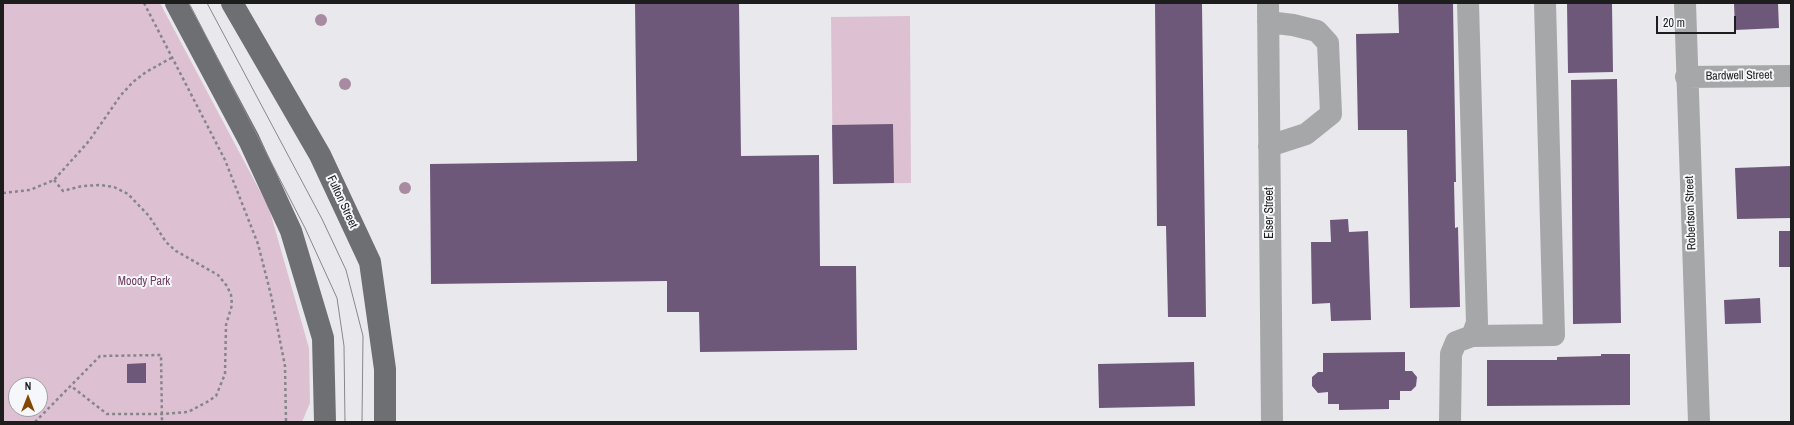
<!DOCTYPE html>
<style>
body{margin:0}
#map{position:relative;width:1794px;height:425px;overflow:hidden;background:#e9e9ed;font-family:"Archivo Narrow",sans-serif}
canvas{display:block}
.frame{position:absolute;inset:0;border:4px solid #1d1d1e;pointer-events:none}
.north{position:absolute;left:8px;top:377px;width:40px;height:40px;box-sizing:border-box;background:#f6f7fb;border:1px solid #9fa0a3;border-radius:50%;rotate:0deg;font-size:11px;font-weight:700;line-height:16px;text-align:center;color:#1d1d1e}
.north::after{content:'';display:block;margin:auto;width:14px;height:18px;background:#834800;clip-path:polygon(50% 0,100% 100%,50% 72%,0 100%)}
.scale{position:absolute;left:1656px;top:16px;width:80px;height:18px;box-sizing:border-box;border:2px solid #1d1d1e;border-top:0;padding-left:5px;font-size:12px;line-height:14px;white-space:nowrap;color:#1d1d1e;-webkit-text-stroke:3px #f6f7fb;paint-order:stroke}
</style>
<div id="map">
<canvas width="1794" height="425"></canvas>
<div class="frame"></div>
<div class="north">N</div>
<div class="scale">20 m</div>
</div>
<script>
const g = document.querySelector('canvas').getContext('2d');
g.lineJoin = 'round';
function fillPath(path, color) { g.fillStyle = color; g.fill(path, 'evenodd'); }
const toPath = rows => new Path2D(rows.map(r => 'M' + r).join(''));
function trace(path, color, width, dash) { g.strokeStyle = color; g.lineWidth = width; g.lineCap = dash ? 'butt' : 'round'; g.setLineDash(dash || []); g.stroke(path); }
function drawText(font, color, halo, rows, align = 'center') {
  g.font = font + ' "Archivo Narrow",sans-serif'; g.lineWidth = 4; g.setLineDash([]); g.textBaseline = 'middle'; g.strokeStyle = halo; g.fillStyle = color; for (const [text, x, y, turn = 0] of rows) {
    g.save(); g.translate(x, y); g.rotate((+turn || 0) * Math.PI / 180); g.textAlign = isNaN(turn) ? turn : align; if (halo) g.strokeText(text, 0, 0); g.fillText(text, 0, 0); g.restore();
  }
}
fillPath(toPath([
 [3,3,160,3,269,208,309,348,310,403,302,422,3,422],
 [16,385,40,385,40,409,16,409],
 [910,16,911,183,833,184,831,17]
]), '#ddc1d3');
fillPath(toPath([
 [635,3,739,3,741,156,819,155,820,266,856,266,857,350,700,352,699,312,667,312,667,281,431,284,430,164,637,161],
 [1155,3,1202,3,1206,317,1168,317,1166,226,1157,226],
 [1398,3,1453,3,1456,182,1454,182,1455,228,1458,227,1460,307,1410,308,1407,130,1358,130,1356,34,1399,33],
 [1567,3,1612,3,1613,72,1568,73],
 [1734,3,1778,3,1779,28,1735,30],
 [1617,79,1621,323,1573,324,1571,80],
 [893,124,894,183,833,184,832,125],
 [1791,166,1791,218,1737,219,1735,168],
 [1348,219,1349,232,1368,231,1371,320,1331,321,1330,303,1312,304,1311,242,1331,242,1330,220],
 [1779,231,1791,231,1791,267,1779,267],
 [1760,298,1761,323,1725,324,1724,300],
 [1405,352,1405,371,1412,371,1417,377,1416,386,1411,391,1400,391,1400,400,1389,400,1389,409,1339,410,1339,404,1328,404,1328,392,1318,393,1312,386,1312,377,1318,372,1323,372,1323,353],
 [1601,354,1630,354,1630,405,1487,406,1487,360,1557,360,1557,357,1601,356],
 [1194,362,1195,406,1099,408,1098,364],
 [146,363,146,383,127,383,127,364]
]), '#6d587a');
trace(toPath([
 [144,3,225,160,258,244,271,295,285,366,286,422],
 [54,180,63,191,82,186,100,185,114,187,128,194,149,216,166,242,176,251,218,275,227,286,231,295,232,305,226,325,225,374,216,396,207,402,188,412,162,414,107,414,71,386],
 [3,193,30,190,54,180,89,141,121,95,133,82,146,72,173,57],
 [35,422,100,356,161,355,162,422]
]), '#868689', 2.5, [3, 3]);
trace(toPath([
 [1268,3,1272,422],
 [1685,3,1699,422],
 [1268,22,1293,25,1317,31,1328,43,1331,114,1306,134,1269,146],
 [1686,77,1791,76],
 [1472,336,1554,335,1545,3],
 [1450,422,1451,354,1456,342,1472,336,1477,323,1468,3]
]), '#a6a7a8', 22);
trace(toPath([
 [176,3,249,140,291,231,323,338,325,422],
 [232,3,320,155,370,262,385,369,385,422]
]), '#6e6f72', 22);
trace(toPath([
 [189,3,305,228,337,298,344,346,345,422],
 [207,3,322,219,346,270,363,336,362,422]
]), '#88888a', 1);
g.fillStyle = '#a88ba1';
for (const [x, y] of [
 [321,20],
 [345,84],
 [405,188]
]) { g.beginPath(); g.arc(x, y, 6, 0, 2 * Math.PI); g.fill(); }
drawText('12px', '#1d1d1e', '#f6f7fb', [
 ["Bardwell Street",1739,76,-1],
 ["Fulton Street",342,202,65],
 ["Elser Street",1270,213,-90],
 ["Robertson Street",1691,213,-92]
]);
drawText('12px', '#723e62', '#f6f7fb', [
 ["Moody Park",144,282]
]);
</script>
